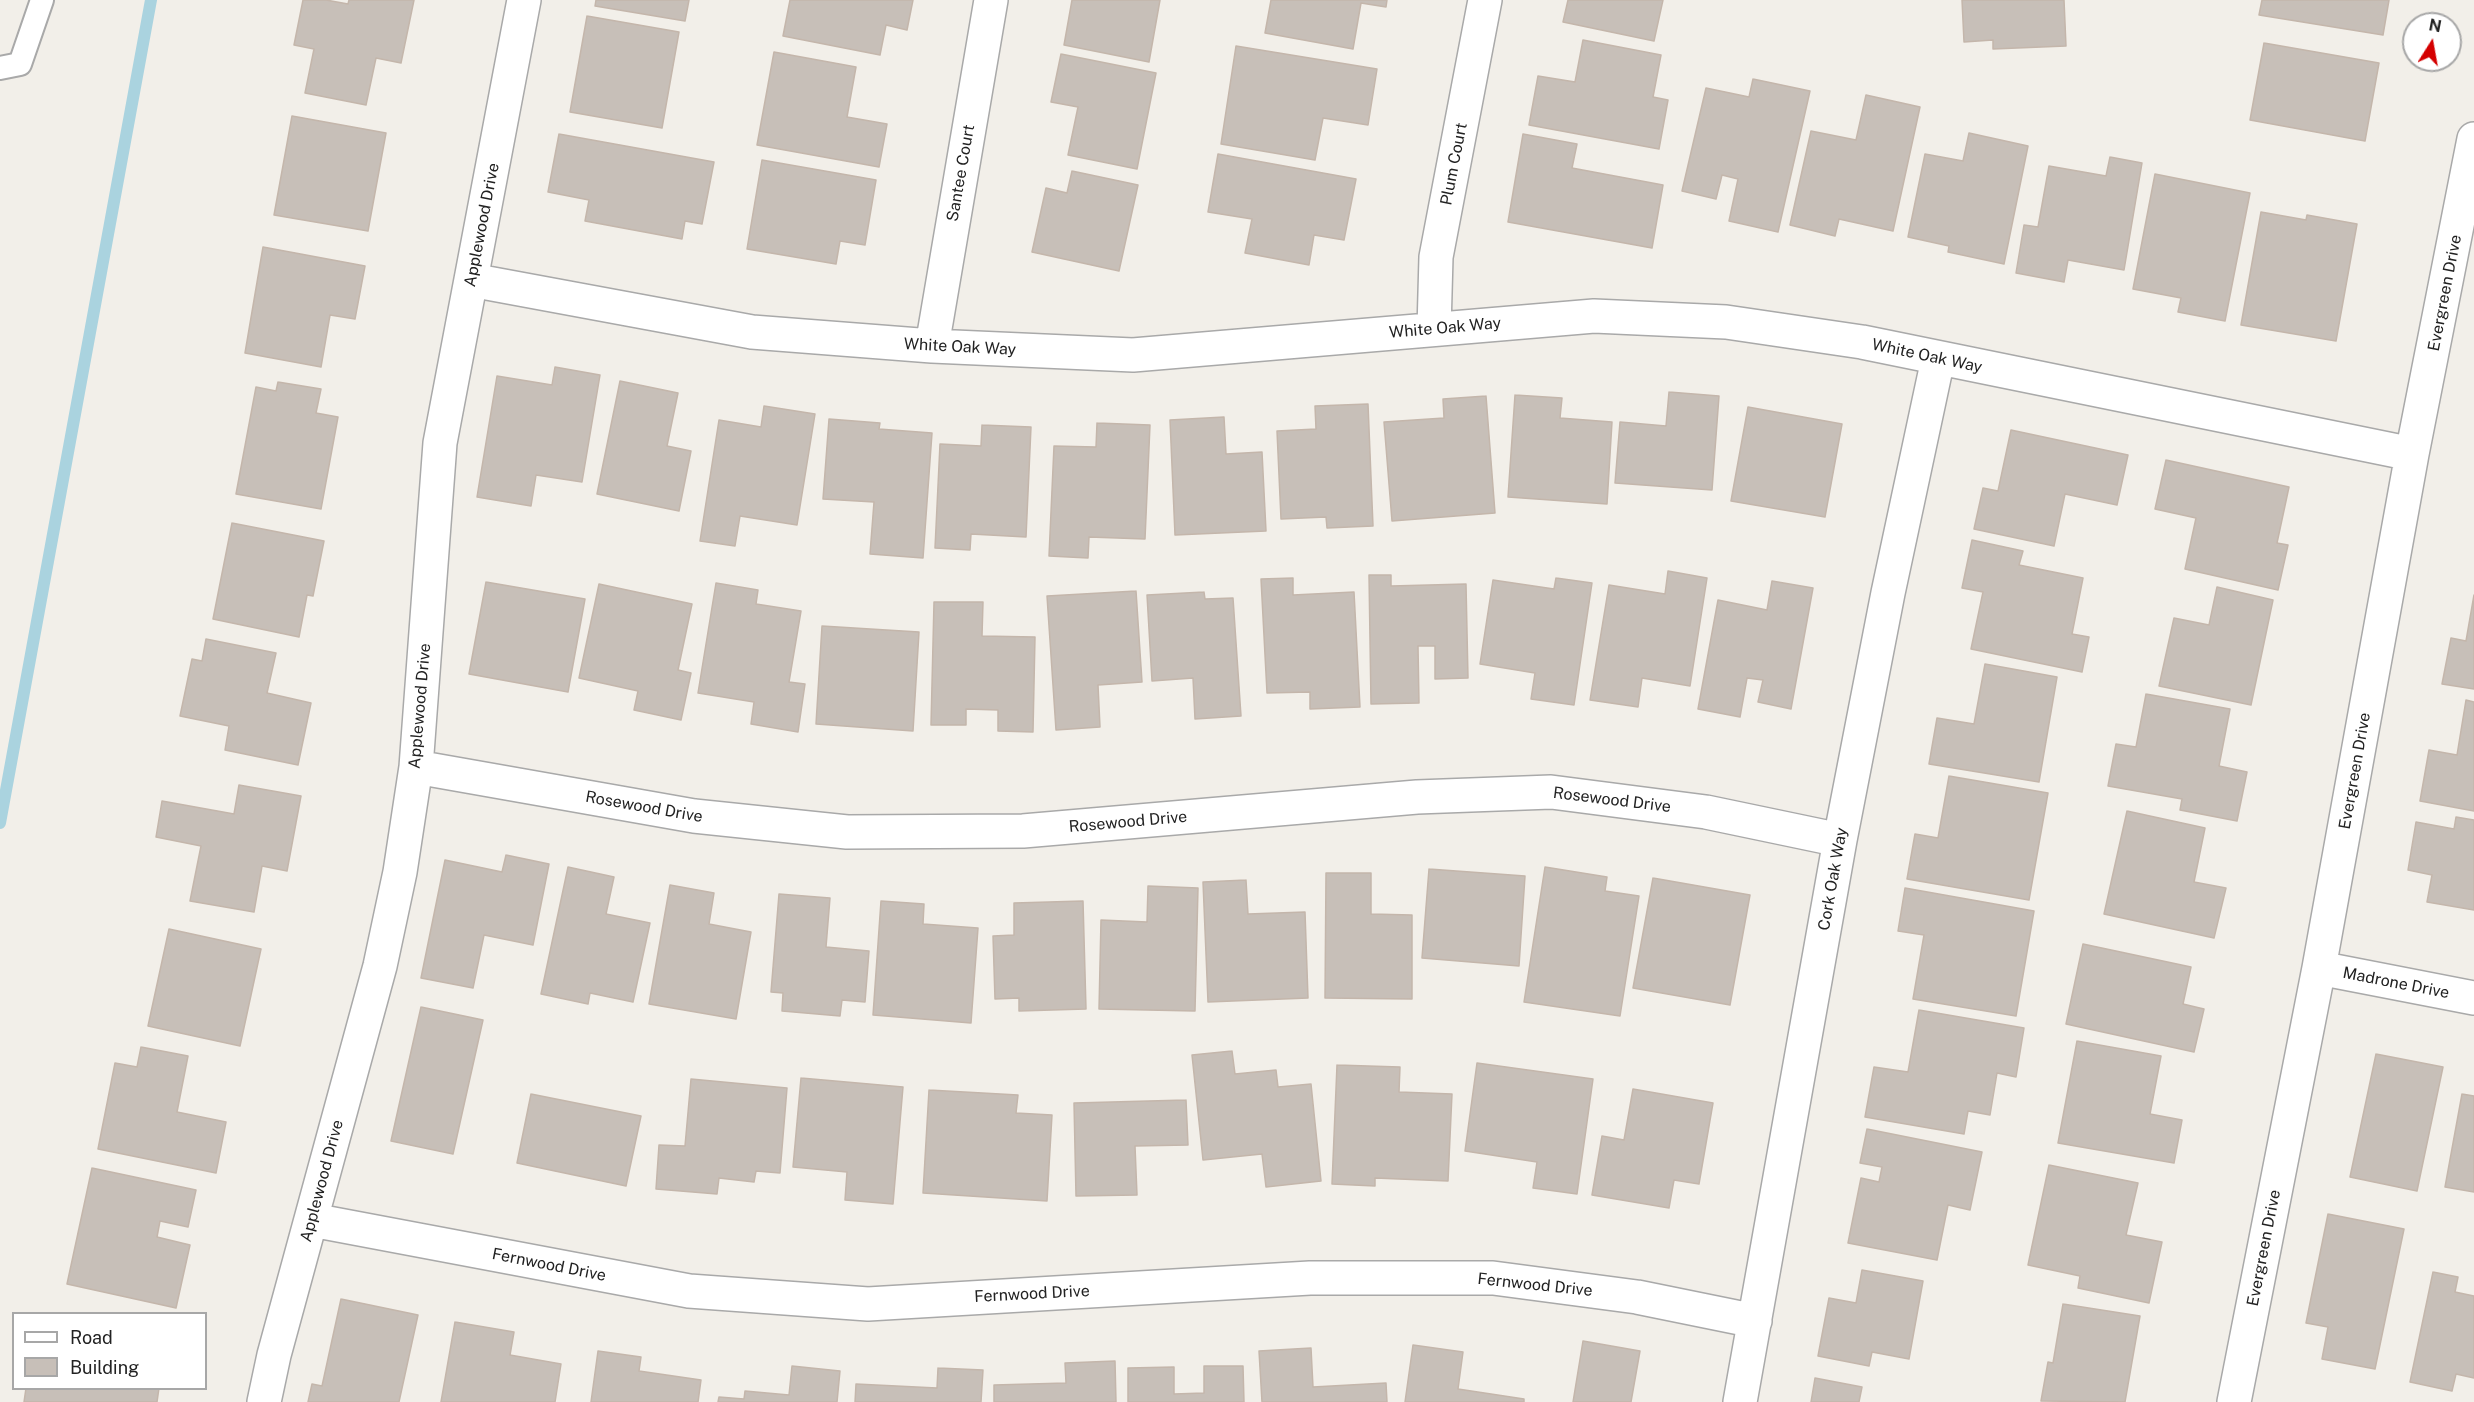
<!DOCTYPE html>
<style>
body{margin:0}
#map{position:relative;width:2474px;height:1402px;overflow:hidden;background:#f2efe9;font-family:"Public Sans",sans-serif}
canvas{display:block}
.legend{position:absolute;left:12px;top:1312px;width:195px;height:78px;box-sizing:border-box;background:#fff;border:2px solid #a7a7a7;margin:0;padding:8px 10px;list-style:none;font-size:18px;color:#222}
.legend li{display:flex;align-items:center;gap:12px;height:30px}
.legend b{width:30px;border:2px solid #a7a7a7}
.north{position:absolute;left:2402px;top:12px;width:60px;height:60px;box-sizing:border-box;background:#fff;border:2px solid #a7a7a7;border-radius:50%;rotate:11deg;font-size:16px;font-weight:700;line-height:24px;text-align:center;color:#222}
.north::after{content:'';display:block;margin:auto;width:21px;height:27px;background:#d40000;clip-path:polygon(50% 0,100% 100%,50% 72%,0 100%)}
</style>
<div id="map">
<canvas width="2474" height="1402"></canvas>
<ul class="legend">
<li><b style="height:8px;background:#fff"></b>Road</li>
<li><b style="height:16px;background:#c7bfb8"></b>Building</li>
</ul>
<div class="north">N</div>
</div>
<script>
const g = document.querySelector('canvas').getContext('2d');
g.lineJoin = 'round';
const toPath = rows => new Path2D(rows.map(r => 'M' + r).join(''));
function trace(path, color, width, dash) { g.strokeStyle = color; g.lineWidth = width; g.lineCap = dash ? 'butt' : 'round'; g.setLineDash(dash || []); g.stroke(path); }
function fillPath(path, color) { g.fillStyle = color; g.fill(path, 'evenodd'); }
function drawText(font, color, halo, rows, align = 'center') {
  g.font = font + ' "Public Sans",sans-serif'; g.lineWidth = 4.5; g.setLineDash([]); g.textBaseline = 'middle'; g.strokeStyle = halo; g.fillStyle = color; for (const [text, x, y, turn = 0] of rows) {
    g.save(); g.translate(x, y); g.rotate((+turn || 0) * Math.PI / 180); g.textAlign = isNaN(turn) ? turn : align; if (halo) g.strokeText(text, 0, 0); g.fillText(text, 0, 0); g.restore();
  }
}
trace(toPath([
 [0,823,151,0]
]), '#aad3df', 12);
const building = toPath([
 [303,0,326,0,348,4,349,0,414,0,401,63,376,58,366,105,305,93,314,49,294,45,303,0],
 [596,0,689,0,685,21,595,6,596,0],
 [790,0,913,0,907,30,886,25,880,55,783,36,790,0],
 [1072,0,1160,0,1149,62,1064,45,1072,0],
 [1271,0,1387,0,1386,7,1361,3,1353,49,1265,33,1271,0],
 [1568,0,1663,0,1654,41,1563,22,1568,0],
 [1962,0,2064,0,2066,46,1993,49,1993,40,1964,42,1962,0],
 [2262,0,2389,0,2383,35,2259,15,2262,0],
 [587,16,679,32,662,128,570,112,587,16],
 [1583,40,1661,55,1653,97,1668,100,1659,149,1529,125,1538,76,1575,82,1583,40],
 [2264,43,2379,63,2365,141,2250,120,2264,43],
 [1236,46,1377,69,1368,125,1323,118,1315,160,1221,144,1236,46],
 [774,52,856,67,847,117,887,124,879,167,757,145,774,52],
 [1061,54,1156,73,1137,169,1068,155,1078,107,1051,102,1061,54],
 [1753,79,1810,91,1778,232,1729,221,1738,179,1722,175,1716,199,1682,191,1706,88,1749,97,1753,79],
 [1866,95,1920,107,1893,231,1839,219,1835,236,1790,225,1811,131,1856,140,1866,95],
 [292,116,386,133,368,231,274,215,292,116],
 [1969,133,2028,146,2004,264,1948,252,1949,246,1908,237,1925,154,1963,161,1969,133],
 [559,134,714,162,702,224,685,221,682,239,585,221,589,200,548,192,559,134],
 [1523,134,1577,144,1572,168,1663,185,1652,248,1508,222,1523,134],
 [1218,154,1356,179,1344,240,1314,235,1309,265,1245,253,1252,219,1208,212,1218,154],
 [2110,157,2142,163,2124,270,2068,260,2064,282,2016,273,2024,225,2038,227,2049,166,2106,176,2110,157],
 [762,160,876,180,865,245,840,241,836,264,747,249,762,160],
 [1072,171,1138,185,1119,271,1032,252,1046,188,1067,193,1072,171],
 [2155,174,2250,193,2225,321,2178,312,2181,298,2133,289,2155,174],
 [2261,212,2306,220,2307,215,2357,224,2336,341,2241,325,2261,212],
 [263,247,365,266,355,319,330,315,321,367,245,353,263,247],
 [555,367,600,375,582,482,536,475,531,506,477,497,497,376,552,385,555,367],
 [620,381,678,393,667,446,691,451,679,511,597,494,620,381],
 [278,382,321,389,316,413,338,417,321,509,236,494,256,387,276,391,278,382],
 [1669,392,1719,396,1712,490,1615,483,1620,422,1666,426,1669,392],
 [1515,395,1562,398,1560,418,1612,422,1607,504,1508,497,1515,395],
 [1486,396,1495,513,1392,521,1384,422,1444,418,1443,399,1486,396],
 [1368,404,1373,526,1327,528,1326,517,1281,519,1277,431,1316,429,1315,406,1368,404],
 [764,406,815,414,797,525,740,516,735,546,700,541,719,420,761,427,764,406],
 [1748,407,1842,424,1825,517,1731,501,1748,407],
 [1224,417,1226,454,1262,452,1266,531,1175,535,1170,420,1224,417],
 [829,419,880,423,879,429,932,433,923,558,870,554,874,502,823,499,829,419],
 [1097,423,1150,425,1145,539,1089,537,1088,558,1049,556,1054,446,1096,447,1097,423],
 [982,425,1031,427,1026,537,971,534,970,550,935,548,940,444,981,446,982,425],
 [2011,430,2128,455,2117,505,2065,494,2054,546,1974,529,1983,488,1998,491,2011,430],
 [2166,460,2289,487,2277,543,2288,545,2278,590,2185,569,2196,518,2155,509,2166,460],
 [232,523,324,541,313,596,307,595,299,637,213,619,232,523],
 [1972,540,2023,551,2019,565,2083,578,2072,634,2089,637,2082,672,1971,649,1983,592,1962,588,1972,540],
 [1668,571,1707,578,1690,686,1642,678,1638,707,1590,700,1609,585,1665,594,1668,571],
 [1369,575,1391,575,1391,586,1466,584,1468,678,1435,679,1435,646,1418,646,1419,703,1371,704,1369,575],
 [1293,578,1293,595,1354,592,1360,707,1310,709,1310,692,1267,693,1261,579,1293,578],
 [1556,578,1592,583,1574,705,1531,699,1535,673,1480,664,1493,580,1554,589,1556,578],
 [1772,581,1813,588,1791,709,1758,702,1763,680,1747,678,1740,717,1698,709,1718,600,1767,610,1772,581],
 [486,582,585,599,568,692,469,674,486,582],
 [716,583,758,590,756,604,801,611,789,682,805,684,798,732,751,724,754,702,698,693,716,583],
 [599,584,692,604,678,670,691,673,681,720,634,710,638,691,579,678,599,584],
 [2217,587,2273,600,2251,705,2159,686,2174,618,2209,625,2217,587],
 [1136,591,1142,682,1098,685,1100,727,1056,730,1047,596,1136,591],
 [1204,592,1205,599,1233,598,1241,716,1195,719,1193,678,1152,681,1147,595,1204,592],
 [2474,595,2474,689,2442,684,2451,638,2466,641,2474,595],
 [934,602,983,602,982,636,1035,637,1033,732,998,731,998,710,966,709,966,725,931,725,934,602],
 [822,626,919,632,913,731,816,724,822,626],
 [206,639,276,653,267,693,311,703,298,765,225,750,229,726,180,716,192,659,202,661,206,639],
 [1985,664,2057,677,2039,782,1929,764,1937,718,1974,724,1985,664],
 [2146,694,2230,709,2219,766,2247,772,2237,821,2180,810,2182,799,2108,786,2116,744,2136,747,2146,694],
 [2466,700,2474,702,2474,811,2420,801,2429,750,2457,755,2466,700],
 [1949,776,2048,793,2029,900,1907,879,1915,834,1938,838,1949,776],
 [239,785,301,796,287,871,262,866,254,912,190,901,201,846,156,837,162,801,234,814,239,785],
 [2127,811,2205,828,2194,882,2226,888,2214,938,2104,914,2127,811],
 [2456,817,2474,820,2474,910,2427,902,2432,875,2408,870,2416,822,2454,829,2456,817],
 [506,855,549,864,533,945,484,935,473,988,421,978,445,860,502,872,506,855],
 [568,867,614,877,606,914,650,923,633,1002,590,993,588,1004,541,994,568,867],
 [1545,867,1607,877,1605,891,1639,896,1620,1016,1524,1002,1545,867],
 [1429,869,1525,876,1519,966,1422,958,1429,869],
 [1326,873,1371,873,1371,914,1412,915,1412,999,1325,998,1326,873],
 [1653,878,1750,895,1730,1005,1633,988,1653,878],
 [1246,880,1248,914,1305,912,1308,998,1208,1002,1203,882,1246,880],
 [670,885,714,893,709,924,751,932,736,1019,649,1004,670,885],
 [1148,886,1198,888,1195,1011,1099,1009,1101,920,1147,922,1148,886],
 [1905,888,2034,911,2016,1016,1913,999,1924,935,1898,931,1905,888],
 [779,894,830,898,826,947,869,951,865,1002,842,1000,840,1016,782,1011,783,993,771,992,779,894],
 [881,901,924,904,923,924,978,928,971,1023,873,1015,881,901],
 [1083,901,1086,1009,1019,1011,1019,998,995,999,993,936,1014,935,1014,903,1083,901],
 [169,929,261,949,240,1046,148,1026,169,929],
 [2083,944,2191,967,2183,1004,2204,1009,2194,1052,2066,1024,2083,944],
 [421,1007,483,1020,453,1154,391,1141,421,1007],
 [1919,1010,2024,1028,2016,1077,1997,1073,1990,1115,1968,1111,1964,1134,1865,1117,1874,1067,1908,1072,1919,1010],
 [2077,1041,2161,1056,2150,1114,2182,1120,2174,1163,2058,1143,2077,1041],
 [141,1047,188,1056,177,1112,226,1122,216,1173,98,1149,115,1063,137,1067,141,1047],
 [1232,1051,1235,1074,1276,1070,1278,1087,1311,1084,1321,1181,1266,1187,1262,1154,1203,1160,1192,1055,1232,1051],
 [2376,1054,2443,1067,2417,1191,2350,1177,2376,1054],
 [1477,1063,1593,1079,1577,1194,1533,1188,1537,1162,1465,1151,1477,1063],
 [1337,1065,1400,1067,1399,1092,1452,1094,1448,1181,1375,1178,1375,1186,1332,1184,1337,1065],
 [801,1078,903,1087,893,1204,845,1200,847,1172,793,1167,801,1078],
 [691,1079,787,1088,780,1173,756,1171,754,1182,719,1178,717,1194,656,1189,659,1145,685,1146,691,1079],
 [1633,1089,1713,1103,1699,1184,1674,1180,1669,1208,1592,1195,1602,1136,1624,1140,1633,1089],
 [929,1090,1018,1095,1016,1113,1052,1115,1047,1201,923,1193,929,1090],
 [531,1094,641,1116,626,1186,517,1163,531,1094],
 [2462,1094,2474,1096,2474,1192,2445,1187,2462,1094],
 [1186,1100,1188,1145,1135,1146,1137,1195,1076,1196,1074,1103,1186,1100],
 [1867,1129,1982,1152,1970,1210,1948,1205,1937,1260,1848,1243,1861,1178,1879,1182,1882,1167,1860,1163,1867,1129],
 [2049,1165,2138,1183,2126,1235,2162,1242,2149,1303,2078,1288,2080,1276,2028,1265,2049,1165],
 [92,1168,196,1190,188,1227,160,1221,157,1237,190,1245,176,1308,67,1284,92,1168],
 [2328,1214,2404,1229,2375,1369,2322,1359,2328,1327,2306,1323,2328,1214],
 [1862,1270,1923,1281,1909,1359,1872,1352,1869,1366,1818,1356,1829,1298,1856,1303,1862,1270],
 [2433,1272,2458,1277,2455,1292,2474,1296,2474,1378,2456,1374,2452,1391,2410,1382,2433,1272],
 [341,1299,418,1315,399,1402,308,1402,312,1384,322,1386,341,1299],
 [2063,1304,2140,1316,2125,1402,2041,1401,2048,1362,2053,1363,2063,1304],
 [455,1322,514,1332,510,1355,561,1364,555,1402,441,1402,455,1322],
 [1583,1341,1640,1351,1631,1402,1573,1402,1583,1341],
 [1413,1345,1463,1352,1458,1389,1524,1399,1524,1402,1405,1402,1413,1345],
 [1311,1348,1313,1387,1386,1383,1387,1402,1262,1402,1259,1351,1311,1348],
 [598,1351,641,1357,639,1371,701,1380,698,1402,591,1402,598,1351],
 [1115,1361,1116,1402,994,1402,994,1385,1066,1383,1065,1363,1115,1361],
 [792,1366,840,1371,837,1402,718,1402,719,1397,744,1399,745,1391,789,1395,792,1366],
 [1204,1366,1243,1366,1244,1402,1128,1402,1128,1368,1174,1367,1174,1394,1204,1393,1204,1366],
 [938,1368,983,1370,981,1402,855,1402,856,1384,937,1388,938,1368],
 [1815,1378,1862,1387,1859,1402,1811,1402,1815,1378],
 [26,1388,159,1388,157,1402,24,1402,26,1388]
]);
fillPath(building, '#c7bfb8');
trace(building, '#c4b6ab', 1.5);
const lane = toPath([
 [0,68,20,64,42,0]
]);
const street = toPath([
 [471,280,752,332,932,346,1133,355,1594,316,1726,322,1862,342,2412,454],
 [1434,329,1436,257,1485,0],
 [932,346,991,0],
 [416,767,694,816,847,832,1023,831,1417,797,1551,792,1706,812,1840,840],
 [2319,968,2474,998],
 [312,1220,689,1291,868,1304,1310,1278,1493,1278,1637,1297,1755,1321],
 [264,1402,274,1355,380,966,400,872,416,767,440,443,524,0],
 [1740,1402,1840,840,1888,593,1938,359],
 [2234,1402,2319,968,2412,454,2474,139]
]);
trace(lane, '#a9a9a9', 26);
trace(street, '#a9a9a9', 36);
trace(lane, '#fff', 22);
trace(street, '#fff', 33);
drawText('16px', '#222', '#fff', [
 ["Plum Court",1454,164,-79],
 ["Santee Court",961,173,-80],
 ["Applewood Drive",482,225,-79],
 ["Evergreen Drive",2445,293,-79],
 ["White Oak Way",1445,328,-5],
 ["White Oak Way",960,347,3],
 ["White Oak Way",1927,356,12],
 ["Applewood Drive",420,706,-85],
 ["Evergreen Drive",2355,771,-80],
 ["Rosewood Drive",1612,800,7],
 ["Rosewood Drive",644,807,10],
 ["Rosewood Drive",1128,822,-5],
 ["Cork Oak Way",1833,879,-80],
 ["Madrone Drive",2396,983,11],
 ["Applewood Drive",322,1181,-75],
 ["Evergreen Drive",2264,1248,-79],
 ["Fernwood Drive",549,1265,11],
 ["Fernwood Drive",1535,1285,6],
 ["Fernwood Drive",1032,1294,-3]
]);
</script>
